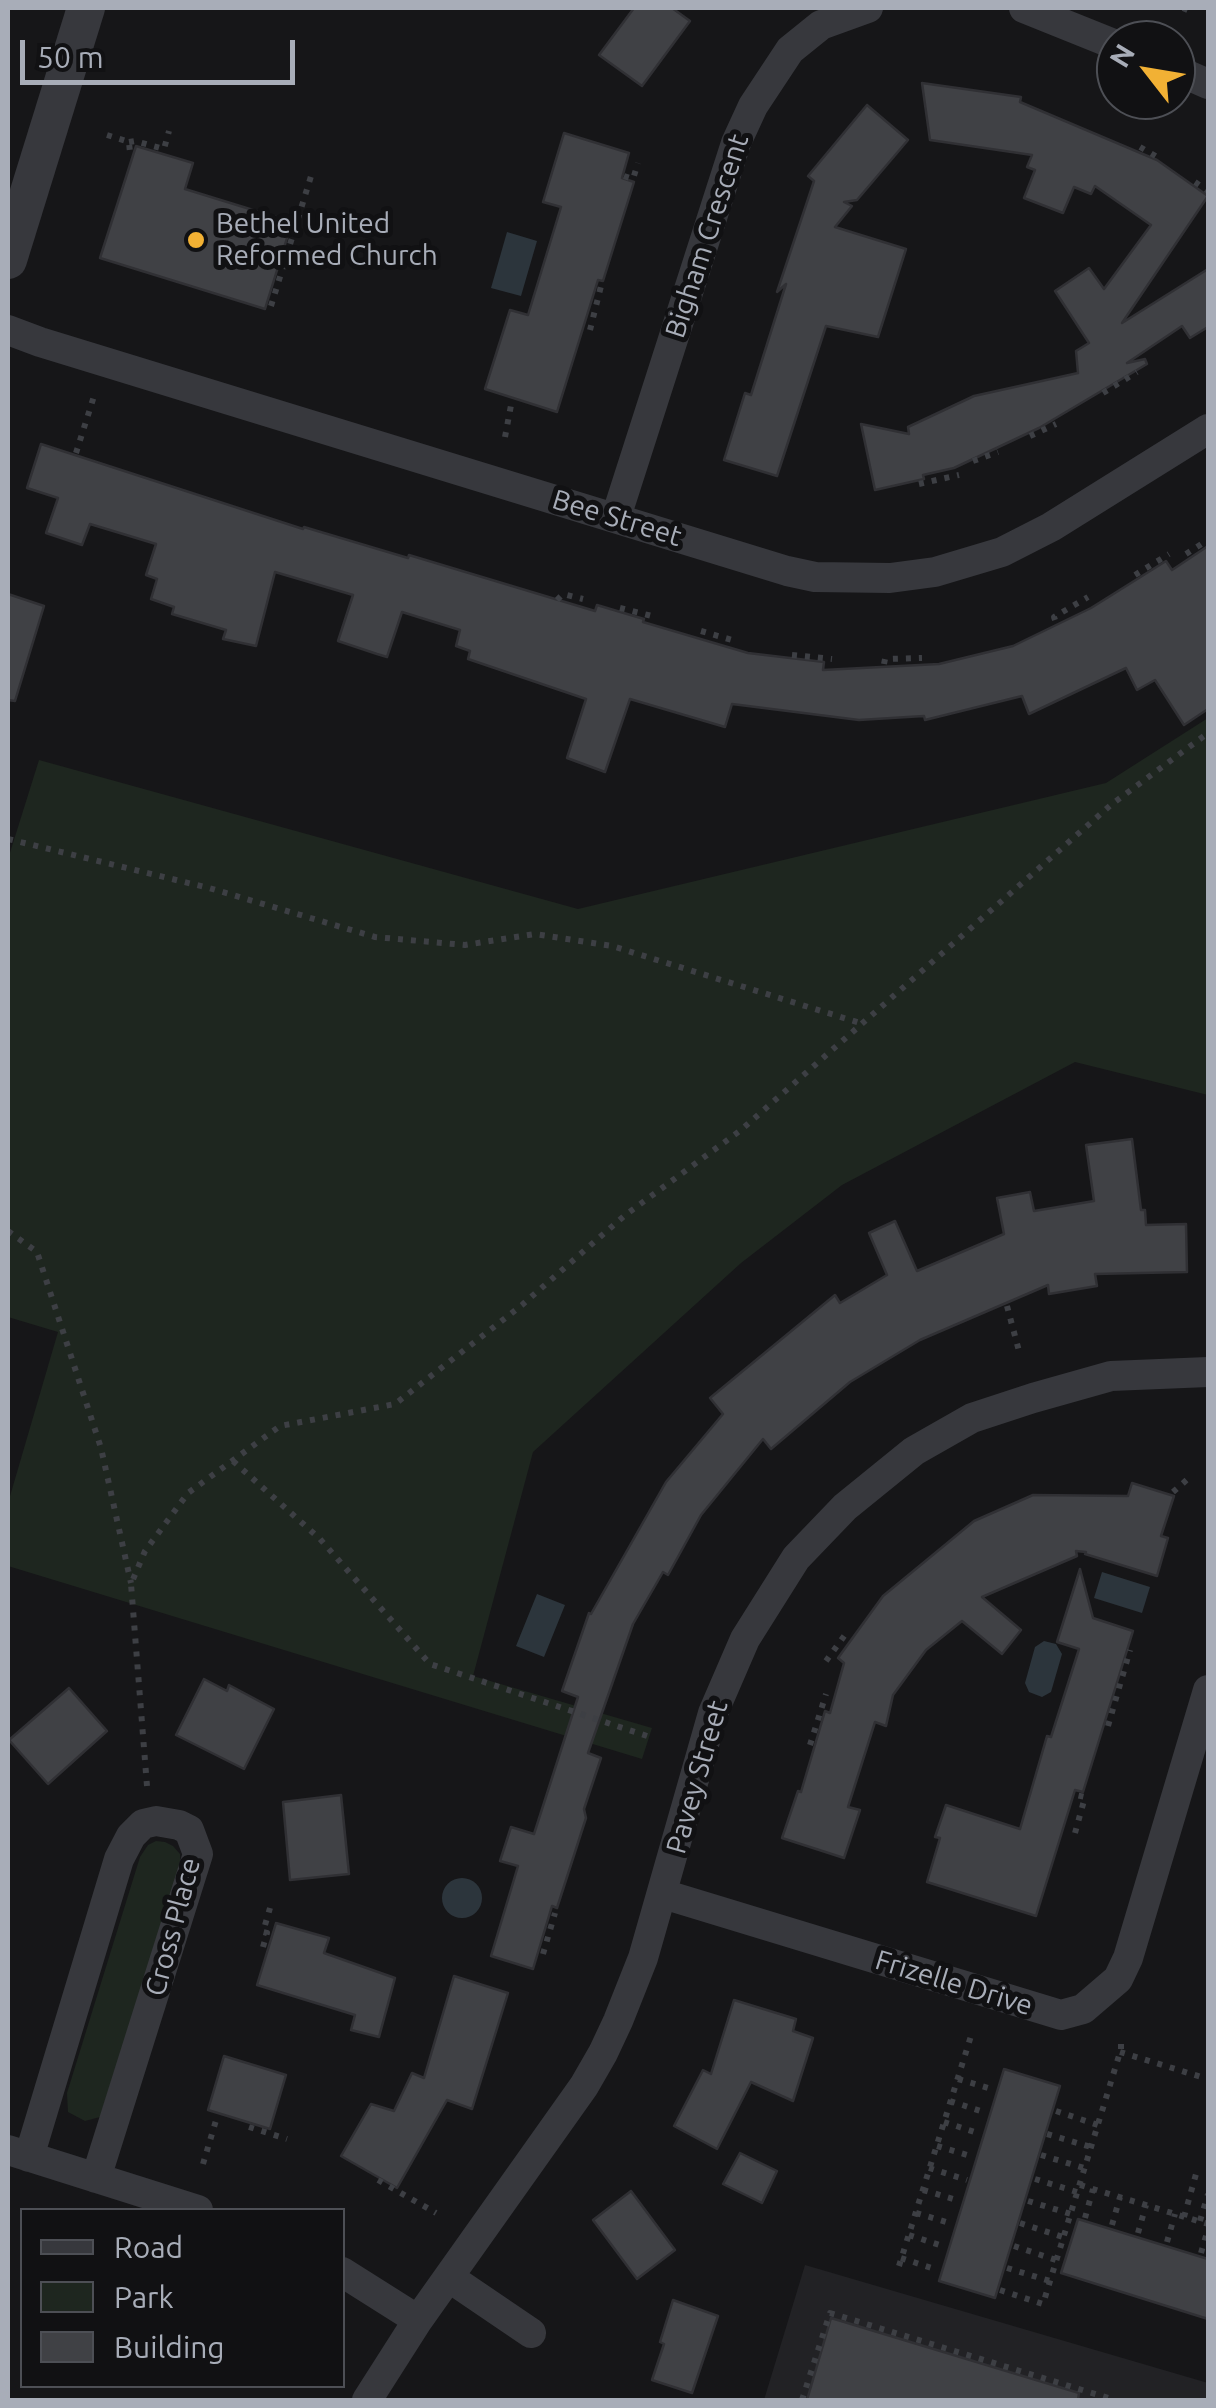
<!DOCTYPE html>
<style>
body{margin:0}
#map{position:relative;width:1216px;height:2408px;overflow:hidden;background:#161618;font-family:Ubuntu,sans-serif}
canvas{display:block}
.frame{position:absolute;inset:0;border:10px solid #a8adb8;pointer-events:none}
.legend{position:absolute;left:20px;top:2208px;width:325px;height:180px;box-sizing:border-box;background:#111113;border:2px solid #4d4f55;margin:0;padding:12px 18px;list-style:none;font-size:30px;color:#a8adb8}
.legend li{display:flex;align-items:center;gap:20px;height:50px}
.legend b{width:50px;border:2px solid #4d4f55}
.north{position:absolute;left:1096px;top:20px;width:100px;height:100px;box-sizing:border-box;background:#111113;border:2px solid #4d4f55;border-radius:50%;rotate:301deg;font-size:28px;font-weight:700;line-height:40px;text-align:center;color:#a8adb8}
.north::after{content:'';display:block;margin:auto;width:35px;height:45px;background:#f2b134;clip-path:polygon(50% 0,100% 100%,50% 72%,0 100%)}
.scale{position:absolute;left:20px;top:40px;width:275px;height:45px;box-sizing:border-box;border:5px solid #a8adb8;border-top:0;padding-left:12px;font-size:30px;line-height:35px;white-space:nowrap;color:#a8adb8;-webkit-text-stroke:8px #111113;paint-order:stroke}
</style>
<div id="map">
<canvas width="1216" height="2408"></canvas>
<div class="frame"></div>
<ul class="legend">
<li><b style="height:12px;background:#37383d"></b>Road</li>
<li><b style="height:28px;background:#1e261f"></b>Park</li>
<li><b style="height:28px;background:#404145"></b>Building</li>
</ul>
<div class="north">N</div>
<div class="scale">50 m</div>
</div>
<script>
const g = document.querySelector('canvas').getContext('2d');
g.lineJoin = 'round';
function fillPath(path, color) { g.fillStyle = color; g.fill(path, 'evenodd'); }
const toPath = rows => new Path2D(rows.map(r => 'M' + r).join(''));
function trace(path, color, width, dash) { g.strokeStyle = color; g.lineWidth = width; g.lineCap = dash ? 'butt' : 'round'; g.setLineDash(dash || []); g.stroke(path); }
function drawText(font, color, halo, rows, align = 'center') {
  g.font = font + ' Ubuntu,sans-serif'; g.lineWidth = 10; g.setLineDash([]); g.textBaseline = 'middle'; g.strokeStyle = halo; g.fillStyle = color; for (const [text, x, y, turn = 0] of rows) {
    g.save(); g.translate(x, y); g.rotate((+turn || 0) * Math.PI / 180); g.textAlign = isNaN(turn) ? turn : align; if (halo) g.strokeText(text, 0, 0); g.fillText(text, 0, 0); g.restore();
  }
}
fillPath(toPath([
 [805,2265,1208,2383,1208,2400,764,2400]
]), '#222225');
fillPath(toPath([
 [1208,718,1208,1095,1075,1062,842,1185,741,1263,533,1452,473,1676,652,1728,642,1759,8,1566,8,1503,58,1332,8,1317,8,859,39,760,578,909,1106,783],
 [156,1841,165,1842,173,1846,180,1854,180,1867,100,2117,85,2121,68,2112,67,2093,140,1857,148,1845]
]), '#1e261f');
fillPath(toPath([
 [507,232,537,241,521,296,491,288],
 [1102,1572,1150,1587,1142,1613,1094,1598],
 [537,1594,565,1605,544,1657,516,1646],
 [1044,1641,1056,1644,1062,1654,1051,1692,1042,1697,1029,1692,1025,1683,1035,1647],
 '442 1898a20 20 0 1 1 40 0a20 20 0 1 1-40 0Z'
]), '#2c353c');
const building = toPath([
 [634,8,672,8,690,21,642,86,599,55,634,8],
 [922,83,1021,97,1020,102,1157,160,1208,196,1122,323,1208,269,1208,327,1190,338,1182,326,1127,363,1145,359,1147,364,1039,428,954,468,923,475,924,479,875,490,861,424,909,434,908,427,974,396,1078,373,1076,351,1089,343,1055,291,1089,268,1104,289,1151,225,1095,186,1091,194,1074,187,1063,213,1024,198,1035,170,1027,167,1032,155,930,140,922,83],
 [867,105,908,140,857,200,844,202,852,206,835,227,906,249,878,337,826,326,777,476,724,460,745,393,751,395,786,284,777,292,814,181,808,176,867,105],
 [564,133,629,153,622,178,634,182,603,281,598,280,557,412,485,389,510,310,528,315,561,207,543,202,564,133],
 [136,146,193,163,185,189,292,222,265,309,100,258,136,146],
 [41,444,303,529,304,527,408,558,409,555,595,611,597,605,644,619,643,622,748,653,824,662,823,670,939,664,1013,646,1091,608,1166,561,1172,570,1208,546,1208,709,1184,725,1155,680,1137,690,1126,668,1029,714,1022,696,925,720,924,716,859,720,732,704,725,727,630,699,605,772,567,758,586,699,468,659,470,651,456,646,460,630,402,612,387,657,377,654,338,641,353,595,275,572,256,646,223,639,226,630,172,614,174,607,151,599,157,579,146,575,156,544,90,524,82,545,46,533,58,498,27,488,41,444],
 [8,594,44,606,15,701,8,700,8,594],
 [1132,1139,1141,1210,1145,1210,1146,1225,1186,1224,1187,1272,1095,1274,1097,1286,1049,1294,1048,1285,920,1340,850,1382,771,1449,763,1439,701,1515,668,1575,663,1572,633,1624,588,1753,601,1758,584,1809,586,1818,557,1908,552,1906,533,1969,491,1956,518,1866,500,1861,511,1827,534,1834,578,1697,562,1691,589,1613,591,1614,666,1482,723,1414,710,1398,835,1295,840,1303,887,1275,869,1233,895,1221,917,1271,1004,1234,997,1198,1030,1192,1034,1211,1094,1201,1086,1145,1132,1139],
 [1132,1483,1174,1496,1161,1536,1168,1538,1157,1576,1085,1554,1086,1552,1076,1551,1077,1556,982,1597,1021,1630,1002,1654,962,1621,926,1650,893,1695,886,1726,875,1722,848,1807,860,1810,844,1858,782,1838,798,1791,801,1792,825,1711,830,1713,844,1663,838,1658,883,1596,974,1521,1033,1495,1128,1496,1132,1483],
 [1080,1569,1093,1618,1133,1631,1083,1792,1075,1790,1036,1916,927,1882,940,1838,935,1837,946,1805,1020,1829,1047,1736,1051,1737,1079,1649,1057,1642,1080,1569],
 [204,1679,227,1691,229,1685,274,1709,244,1769,176,1735,204,1679],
 [69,1688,107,1731,48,1784,9,1740,69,1688],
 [341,1795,349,1874,290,1880,283,1802,341,1795],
 [276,1923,329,1938,324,1953,395,1978,379,2037,351,2030,355,2015,257,1985,276,1923],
 [454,1976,508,1993,472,2109,447,2100,397,2188,341,2156,371,2104,394,2111,412,2073,424,2078,454,1976],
 [734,2000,796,2019,793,2031,813,2038,793,2101,751,2082,717,2149,674,2126,703,2070,711,2074,734,2000],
 [224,2056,286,2075,270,2129,208,2110,224,2056],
 [1004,2069,1060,2086,995,2298,939,2281,1004,2069],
 [740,2153,777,2171,762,2203,723,2184,740,2153],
 [631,2191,675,2250,637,2279,593,2220,631,2191],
 [1078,2219,1208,2259,1208,2319,1061,2273,1078,2219],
 [673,2300,718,2316,692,2393,652,2380,664,2344,660,2342,673,2300],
 [831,2318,1079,2393,1078,2400,807,2400,831,2318]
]);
fillPath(building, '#404145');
trace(building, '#303034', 2.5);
trace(toPath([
 [1183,8,1192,12],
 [107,135,129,142,130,153],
 [129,142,135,141,164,149,169,131],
 [1140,147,1159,158],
 [624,176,633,179,638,163],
 [1195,182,1208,191],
 [271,306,312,173],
 [590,330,601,286],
 [1103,393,1137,372],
 [1030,436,1056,424],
 [505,437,512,400],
 [76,453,95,393],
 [973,461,998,452],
 [919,484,959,475],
 [1186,554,1206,541],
 [1135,575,1169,554],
 [557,600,563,594,583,599],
 [620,608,652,616],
 [1055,620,1054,617,1088,597],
 [701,631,732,640],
 [792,655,832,659],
 [884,664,885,659,922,658],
 [8,839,209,888,375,937,465,945,535,934,612,946,860,1023],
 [8,1231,37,1252,101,1448,131,1583],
 [1007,1306,1019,1351],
 [233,1461,320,1539,430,1664,653,1738],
 [1173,1492,1190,1477],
 [826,1661,847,1632],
 [1108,1726,1130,1650],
 [810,1745,826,1694],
 [147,1786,131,1584,145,1551,188,1493,280,1426,395,1404,522,1305,624,1216,741,1130,1112,804,1208,733],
 [1075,1833,1085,1797,1076,1795],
 [263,1947,267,1933,263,1932,270,1908],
 [543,1954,555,1913],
 [1120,2052,1208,2079],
 [958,2079,995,2090],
 [950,2101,987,2113],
 [1056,2111,1098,2125],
 [944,2122,981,2134],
 [249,2127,287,2139],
 [1047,2134,1091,2147],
 [937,2146,974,2157],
 [1041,2155,1084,2168],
 [203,2164,217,2117],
 [929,2168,967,2180],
 [1035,2179,1077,2192],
 [378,2180,436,2213],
 [1080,2185,1208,2224],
 [923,2190,960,2201],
 [1028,2201,1071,2214],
 [916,2213,953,2224],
 [1184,2217,1196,2174],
 [1085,2218,1093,2189],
 [1200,2221,1208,2194],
 [1020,2223,1063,2237],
 [1112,2225,1120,2197],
 [1138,2233,1146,2205],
 [909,2235,946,2247],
 [1167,2242,1175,2214],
 [1014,2246,1056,2260],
 [1201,2253,1208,2229],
 [901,2258,938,2270],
 [899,2266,971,2036],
 [1007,2268,1050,2281],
 [1000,2290,1043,2304,1121,2049,1121,2036],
 [802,2400,830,2313,1115,2400]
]), '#3d3f44', 6, [5, 8]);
trace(toPath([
 [1024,8,1116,45],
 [1176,70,1208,84],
 [8,330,40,342,787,571,815,577,890,578,935,572,1002,552,1051,527,1208,429],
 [616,517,736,143,753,106,790,50,821,25,868,8],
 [663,1894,1061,2015,1083,2009,1118,1979,1128,1958,1208,1690],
 [8,2150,198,2210],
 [29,2157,119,1859,131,1836,143,1824,156,1821,179,1825,189,1830,198,1854,96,2178],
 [342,2272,418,2320],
 [450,2278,531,2333],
 [367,2400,418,2320,584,2086,603,2053,618,2021,643,1958,713,1713,745,1639,796,1558,845,1507,914,1451,972,1418,1033,1398,1111,1376,1208,1372]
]), '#37383d', 30);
trace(toPath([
 [8,260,86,8]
]), '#37383d', 38);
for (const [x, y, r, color] of [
 [196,240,10,"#f2b134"]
]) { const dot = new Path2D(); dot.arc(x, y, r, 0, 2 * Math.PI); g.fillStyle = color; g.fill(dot); trace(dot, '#111113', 4); }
drawText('28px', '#a8adb8', '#111113', [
 ["Bethel United",216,224],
 ["Reformed Church",216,256]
], 'left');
drawText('28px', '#a8adb8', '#111113', [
 ["Bigham Crescent",707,236,-72],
 ["Bee Street",617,518,17],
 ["Pavey Street",697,1777,-74],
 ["Cross Place",173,1927,-75],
 ["Frizelle Drive",954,1983,17]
]);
</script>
